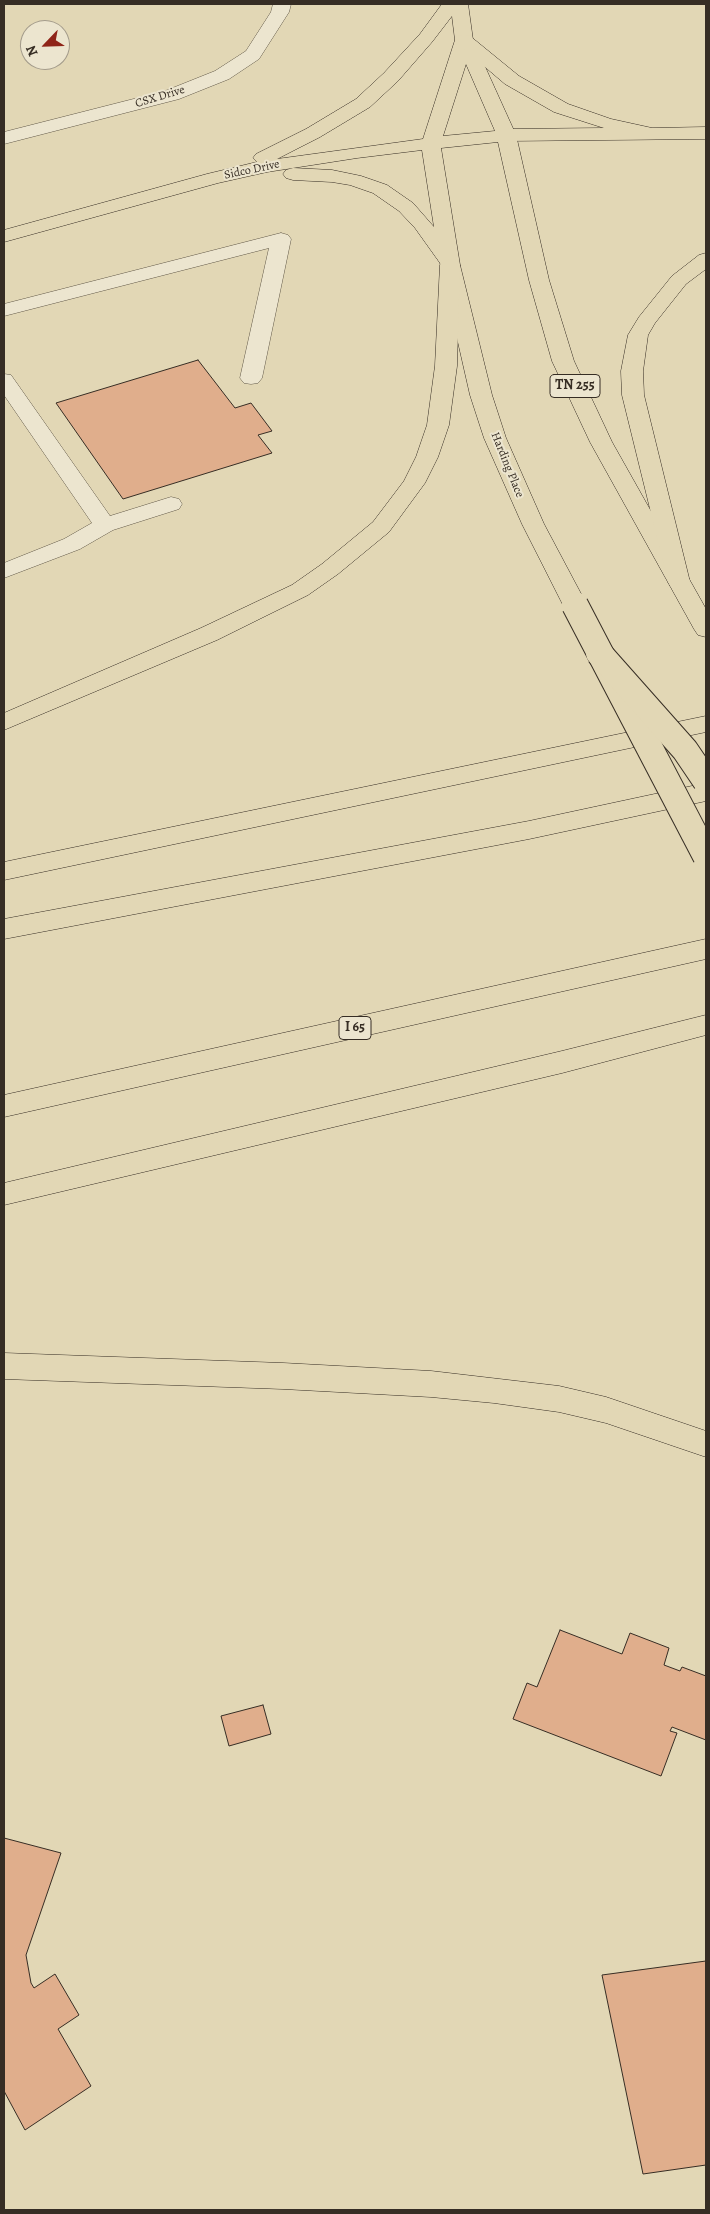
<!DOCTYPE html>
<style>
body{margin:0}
#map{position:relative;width:710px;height:2214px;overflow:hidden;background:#e2d7b5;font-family:Alegreya,serif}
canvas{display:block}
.frame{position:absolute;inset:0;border:5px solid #362d24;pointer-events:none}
.north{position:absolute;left:20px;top:20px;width:50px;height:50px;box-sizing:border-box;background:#ece5cf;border:1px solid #a39b8b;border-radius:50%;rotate:246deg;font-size:14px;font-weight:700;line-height:20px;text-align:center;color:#362d24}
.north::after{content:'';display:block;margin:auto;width:18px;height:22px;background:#8f2418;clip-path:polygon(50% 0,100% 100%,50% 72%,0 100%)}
</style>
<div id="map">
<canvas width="710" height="2214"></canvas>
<div class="frame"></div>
<div class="north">N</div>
</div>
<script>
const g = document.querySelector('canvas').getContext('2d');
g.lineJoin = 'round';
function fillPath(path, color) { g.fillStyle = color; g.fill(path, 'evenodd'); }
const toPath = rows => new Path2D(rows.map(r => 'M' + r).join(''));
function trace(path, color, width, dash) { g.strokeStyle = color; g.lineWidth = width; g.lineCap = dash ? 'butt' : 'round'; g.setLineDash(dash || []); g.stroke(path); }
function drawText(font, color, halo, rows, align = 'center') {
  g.font = font + ' Alegreya,serif'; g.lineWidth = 4; g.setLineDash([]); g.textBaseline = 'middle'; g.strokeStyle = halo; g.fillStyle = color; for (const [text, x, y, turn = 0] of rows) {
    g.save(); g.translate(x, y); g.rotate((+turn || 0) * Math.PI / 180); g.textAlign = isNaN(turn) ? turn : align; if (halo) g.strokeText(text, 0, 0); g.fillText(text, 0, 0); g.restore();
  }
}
const building = toPath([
 [198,360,235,408,251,403,272,431,258,435,272,453,123,499,56,403,198,360],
 [560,1630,622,1654,630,1633,669,1648,664,1665,680,1671,682,1667,706,1676,706,1740,672,1727,670,1731,677,1733,661,1776,513,1719,527,1683,537,1687,560,1630],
 [263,1705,271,1734,229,1746,221,1716,263,1705],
 [4,1838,61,1853,26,1955,31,1983,34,1988,55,1974,79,2015,58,2029,91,2086,25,2130,4,2091,4,1838],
 [706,1961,706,2165,643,2174,602,1975,706,1961]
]);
fillPath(building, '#e0ae8c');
trace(building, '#362d24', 1);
const minor = toPath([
 [273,4,291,4,289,12,259,59,229,79,179,99,4,144,4,132,165,91,215,71,246,51,271,12,273,4],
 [281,233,288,235,291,239,262,378,258,383,251,384,244,383,240,378,269,248,4,316,4,304,281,233],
 [4,374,11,375,110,516,171,497,179,499,182,504,179,509,113,530,80,549,4,578,4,563,64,539,92,523,4,395,4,374]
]);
const major = toPath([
 [442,4,468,4,473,40,516,135,549,280,574,361,612,442,706,609,706,637,698,635,694,629,590,442,552,361,529,280,498,142,441,148,460,265,492,395,506,438,544,524,587,605,583,610,575,613,567,610,563,605,522,524,484,438,470,395,440,263,415,228,399,211,373,193,350,185,332,182,293,180,286,178,283,174,286,170,293,168,332,170,361,176,387,185,413,203,434,227,422,150,357,158,267,172,218,183,4,242,4,230,207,174,257,162,253,158,256,154,306,129,356,99,384,73,420,34,442,4],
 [452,16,455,40,423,139,277,159,320,137,370,107,398,81,432,42,452,16],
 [466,64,495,131,443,136,466,64]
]);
const highway = toPath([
 [464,35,470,36,519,76,568,104,611,119,652,128,706,127,706,139,506,141,499,139,496,135,499,131,506,129,604,128,554,112,505,84,458,44,455,40,458,36,464,35],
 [706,253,706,269,686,284,655,323,648,335,643,371,644,395,690,582,687,587,679,590,671,587,668,582,622,395,621,371,628,335,639,317,672,276,699,255,706,253],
 [450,259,457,261,460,265,457,366,449,425,438,457,425,483,389,532,338,574,308,595,217,640,4,730,4,713,201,628,292,585,322,564,373,522,404,481,416,457,427,425,435,366,440,265,443,261,450,259],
 [706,716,706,732,4,880,4,862,706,716],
 [706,783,706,801,529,839,4,939,4,919,529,821,706,783],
 [706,939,706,959,4,1117,4,1095,706,939],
 [706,1015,706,1035,562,1073,4,1205,4,1183,562,1051,706,1015],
 [4,1353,283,1363,431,1371,559,1386,606,1397,706,1431,706,1457,606,1423,559,1412,494,1403,431,1397,283,1389,4,1379,4,1353]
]);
trace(minor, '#615848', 1);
trace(major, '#362d24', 1);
trace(highway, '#362d24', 1);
fillPath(minor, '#ece5cf');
fillPath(major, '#e2d7b5');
fillPath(highway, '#e2d7b5');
const majorBridge = toPath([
 [575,605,706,856]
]);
const highwayBridge = toPath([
 [599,653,685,750,706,781]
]);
trace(majorBridge, '#362d24', 28, []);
trace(highwayBridge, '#362d24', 28, []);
trace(majorBridge, '#e2d7b5', 26);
trace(highwayBridge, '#e2d7b5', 26);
drawText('12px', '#362d24', '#ece5cf', [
 ["CSX Drive",160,97,-17],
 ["Sidco Drive",252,170,-12],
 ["Harding Place",507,465,68]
]);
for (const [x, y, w] of [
 [575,386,50],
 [355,1028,32]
]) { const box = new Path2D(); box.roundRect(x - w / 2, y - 11.5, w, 23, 4); g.fillStyle = '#ece5cf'; g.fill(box); trace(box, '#362d24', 1); }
drawText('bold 14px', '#362d24', null, [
 ["TN 255",575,386],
 ["I 65",355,1028]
]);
</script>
